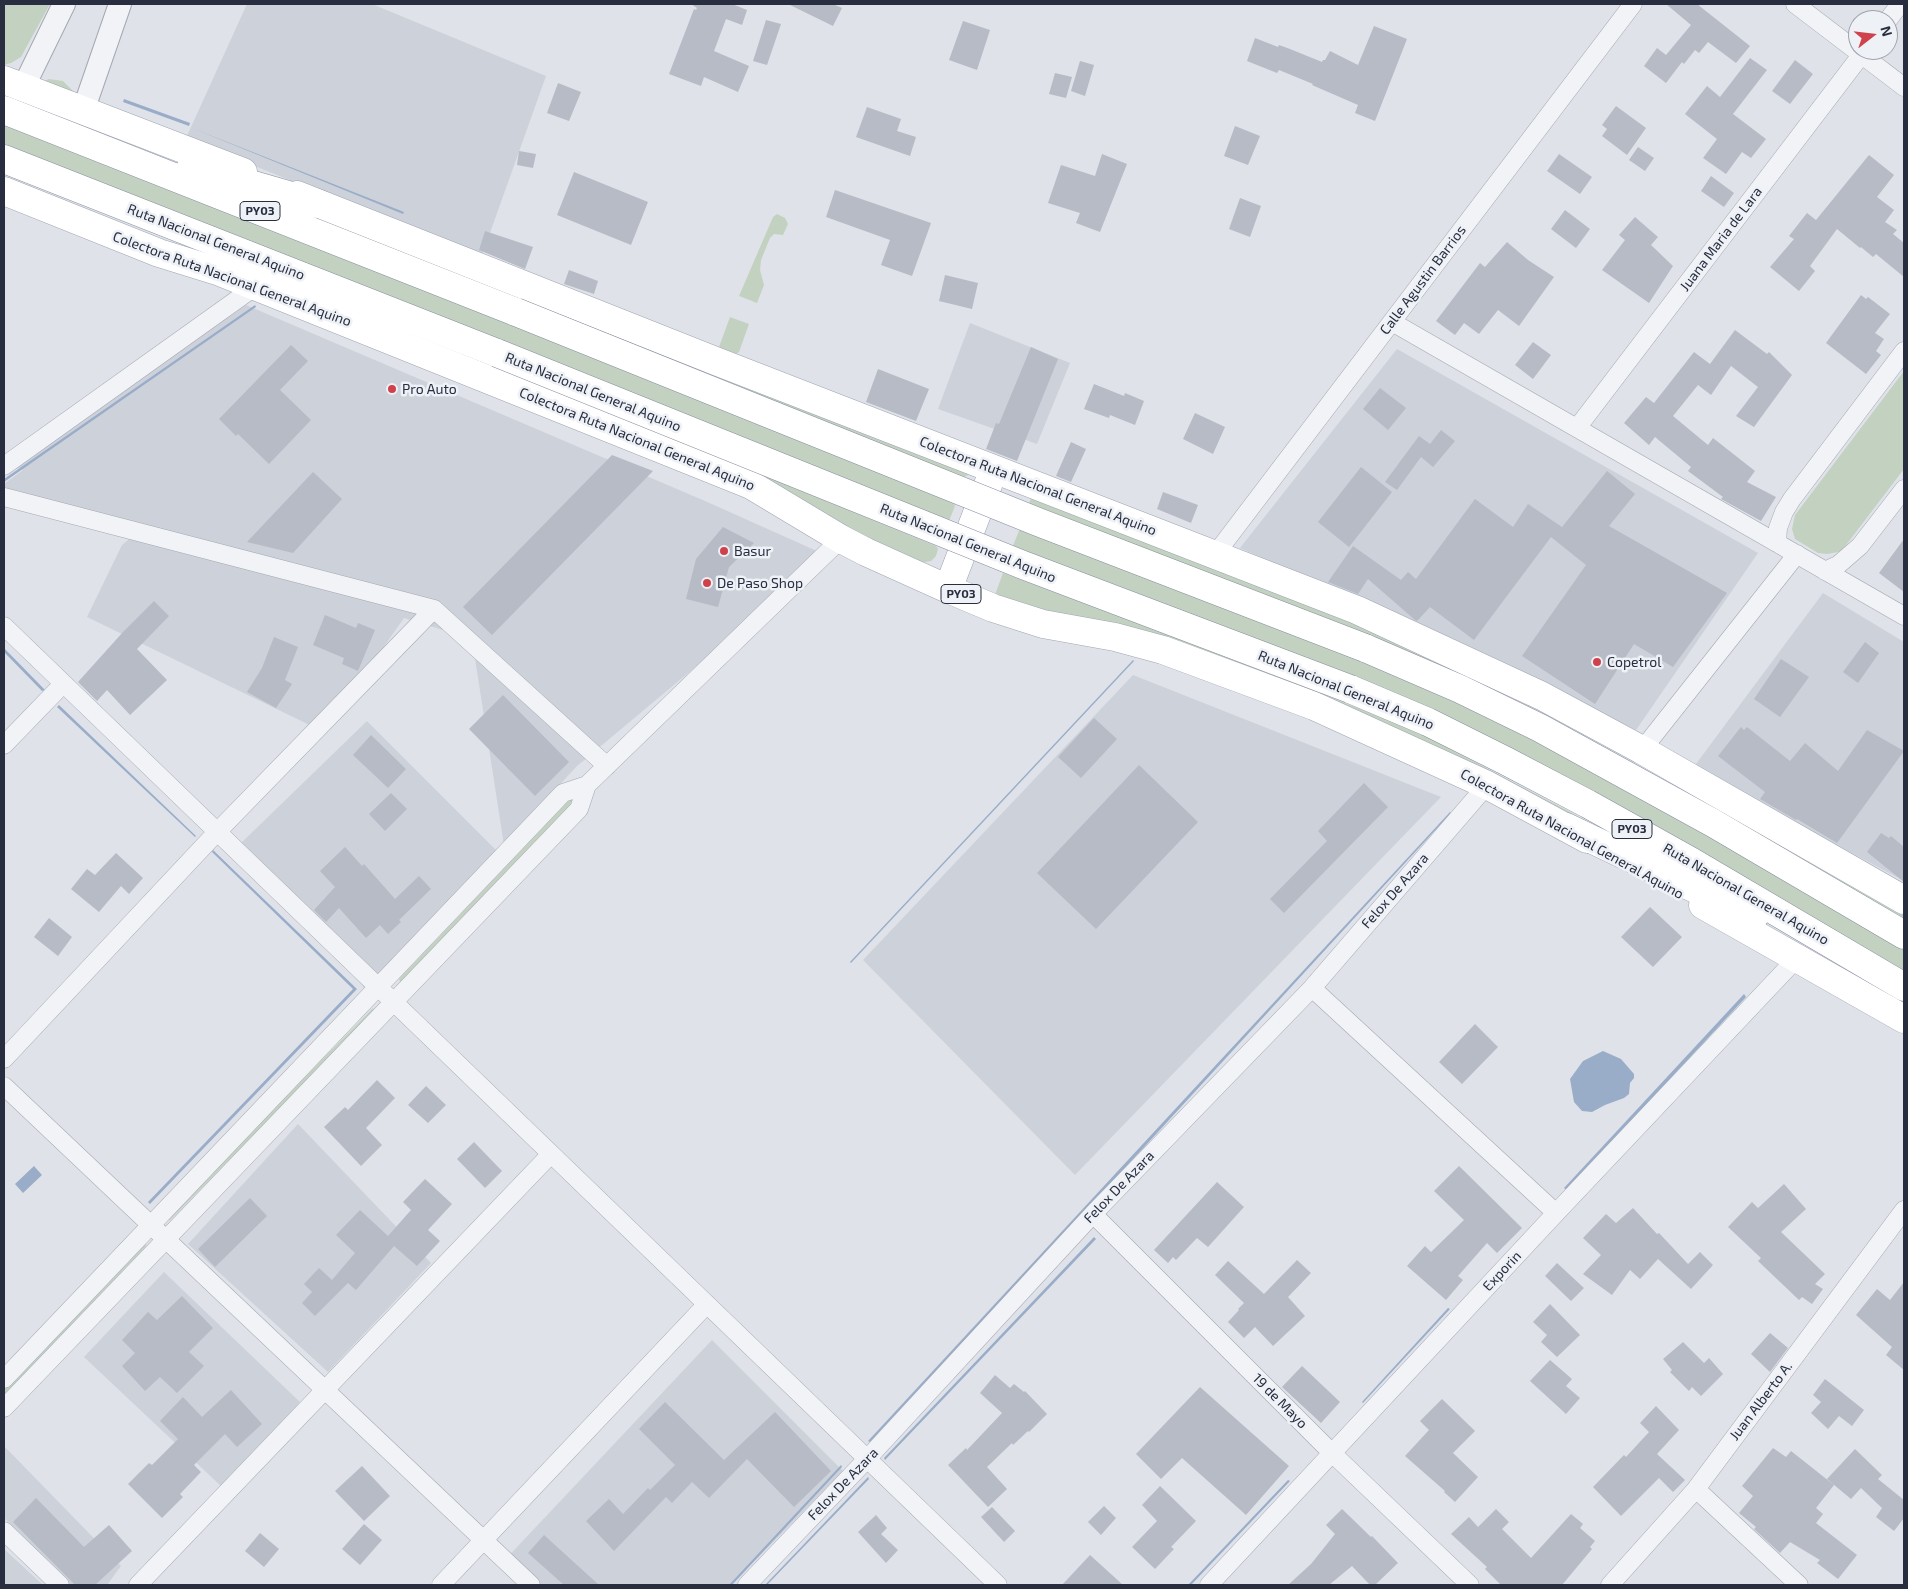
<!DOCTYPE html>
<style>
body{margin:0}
#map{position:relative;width:1908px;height:1589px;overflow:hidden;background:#dfe2e8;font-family:"Exo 2",sans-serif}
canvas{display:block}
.frame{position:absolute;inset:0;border:5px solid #282e40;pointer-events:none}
.north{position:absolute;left:1848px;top:10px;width:50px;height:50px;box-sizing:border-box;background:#eef1f6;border:1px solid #9fa3ad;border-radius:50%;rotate:74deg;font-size:14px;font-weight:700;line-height:20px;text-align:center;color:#282e40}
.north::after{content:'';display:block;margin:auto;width:18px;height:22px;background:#cf424c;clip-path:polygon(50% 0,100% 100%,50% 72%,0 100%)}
</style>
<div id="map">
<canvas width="1908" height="1589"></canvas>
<div class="frame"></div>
<div class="north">N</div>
</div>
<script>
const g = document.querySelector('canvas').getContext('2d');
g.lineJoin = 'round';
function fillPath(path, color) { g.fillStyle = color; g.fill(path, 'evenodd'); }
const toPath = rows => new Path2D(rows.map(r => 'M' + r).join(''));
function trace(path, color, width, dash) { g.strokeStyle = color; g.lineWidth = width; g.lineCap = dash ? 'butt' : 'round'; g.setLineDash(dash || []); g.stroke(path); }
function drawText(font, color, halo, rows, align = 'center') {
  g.font = font + ' "Exo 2",sans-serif'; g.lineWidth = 5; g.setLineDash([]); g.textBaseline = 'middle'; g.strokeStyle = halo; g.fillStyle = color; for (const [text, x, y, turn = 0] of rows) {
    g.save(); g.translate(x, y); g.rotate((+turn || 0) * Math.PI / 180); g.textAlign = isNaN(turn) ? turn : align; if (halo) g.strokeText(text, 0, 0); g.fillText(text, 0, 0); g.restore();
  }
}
fillPath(toPath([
 [247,4,372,4,546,76,481,258,186,138],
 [246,305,705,501,828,556,577,766,504,845,472,639,404,618,324,732,87,617,122,545,134,535,4,494,4,484,23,470,7,465,223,315,229,317],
 [970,323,1070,363,1037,444,938,409],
 [1397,349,1758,553,1636,730,1440,636,1240,548],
 [1823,593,1904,642,1904,881,1693,768],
 [1133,675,1441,797,1075,1175,863,960],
 [367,721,502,856,370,994,238,846],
 [298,1124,431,1263,328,1372,188,1244],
 [164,1272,300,1402,222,1487,84,1357],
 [712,1340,843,1471,731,1585,523,1585,502,1563],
 [4,1446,121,1566,107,1585,71,1585,4,1518],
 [4,1549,43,1585,4,1585]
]), '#cdd1da');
fillPath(toPath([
 [4,4,50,4,21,57,11,63,4,65],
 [49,79,63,81,75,93,42,82],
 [4,122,209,202,954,503,955,506,949,521,4,146],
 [302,207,970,470,968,475,964,477,433,268,313,216],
 [777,214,785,218,788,224,783,235,774,234,770,238,761,260,760,270,764,285,757,303,739,296,773,217],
 [730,317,749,324,739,352,736,354,719,347],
 [484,360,936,546,938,549,936,556,931,561,921,563,480,363],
 [1904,371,1904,469,1843,549,1838,552,1827,554,1818,553,1795,539,1792,529,1795,515],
 [1034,492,1475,672,1904,913,1904,918,1633,761,1537,710,1470,678,1375,639,1029,503],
 [1021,526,1301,635,1448,697,1525,733,1904,947,1904,975,1513,753,1012,548],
 [1003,573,1161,631,1414,730,1591,823,1593,825,995,595],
 [572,797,574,797,575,801,402,982,400,982,399,979],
 [373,1008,374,1012,170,1220,167,1220,167,1217],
 [145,1242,146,1246,4,1395,4,1388]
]), '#c3d2c0');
fillPath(toPath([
 [124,99,190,123,189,126,123,102],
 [192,128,404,212,403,214],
 [255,305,256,307,4,482,4,479],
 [4,648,45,690,42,691,4,652],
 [1133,660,1134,661,851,963,850,962],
 [59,705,196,836,195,837,57,707],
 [1450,812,1451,813,1090,1206,870,1442,868,1441],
 [213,850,357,989,150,1204,148,1202,353,989,212,852],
 [1744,994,1746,997,1567,1190,1564,1188],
 [1603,1051,1621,1059,1634,1074,1634,1078,1630,1083,1629,1094,1624,1098,1605,1105,1592,1112,1582,1111,1574,1102,1570,1079,1583,1061],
 [34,1166,42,1175,23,1193,15,1184],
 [1094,1237,1096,1239,885,1460,884,1458],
 [1448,1308,1450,1309,1363,1403,1362,1402],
 [841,1465,842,1467,732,1585,729,1585],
 [868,1477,869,1479,767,1585,765,1585],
 [1288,1480,1290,1481,1191,1585,1188,1585]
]), '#99adc9');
fillPath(toPath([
 [691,4,732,4,747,10,742,25,726,19,714,51,749,66,738,92,704,77,701,86,669,74,694,9,696,10,697,8],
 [788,4,833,4,842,8,833,26],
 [1666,4,1697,4,1750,46,1736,63,1708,42,1699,53,1695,50,1684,64,1682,62,1666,83,1644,66,1657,48,1666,55,1691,25],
 [766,20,781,24,767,65,753,61],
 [963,21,990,30,977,70,949,60],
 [1374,26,1407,39,1375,121,1355,113,1358,105,1312,85,1313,84,1279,70,1277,73,1247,61,1255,38,1278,47,1279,45,1290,49,1322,62,1323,60,1325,60,1330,51,1358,65],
 [1750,58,1767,70,1733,114,1766,139,1751,158,1742,152,1726,174,1703,158,1717,139,1685,114,1707,86,1720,97],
 [1795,60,1813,74,1790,104,1772,91],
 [1080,61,1094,65,1085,96,1071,91],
 [1055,73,1072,77,1066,98,1049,94],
 [558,83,581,92,569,121,547,113],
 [1616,106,1646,128,1627,155,1602,136,1607,129,1602,125],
 [867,107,901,119,897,131,916,137,910,156,856,137],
 [1235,126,1260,136,1248,165,1224,156],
 [1638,147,1654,158,1645,171,1629,160],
 [519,151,536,154,533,168,517,165],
 [1102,154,1127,164,1100,232,1076,223,1080,213,1048,203,1061,165,1095,176],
 [1559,154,1592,177,1580,194,1547,171],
 [1869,155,1894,175,1877,197,1894,210,1885,222,1897,230,1893,234,1904,243,1904,277,1876,254,1873,257,1861,247,1860,248,1837,229,1810,266,1815,271,1799,291,1770,267,1794,239,1789,236,1807,213,1816,220],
 [574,172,648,202,631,245,557,215],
 [1711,176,1734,193,1724,207,1701,191],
 [835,190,931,223,912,276,881,265,890,240,826,217],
 [1240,198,1261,206,1250,237,1229,229],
 [1565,210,1590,229,1576,248,1551,229],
 [1635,217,1658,237,1651,245,1673,266,1649,303,1602,270,1625,240,1619,235],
 [485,231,533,247,525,269,479,250],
 [1507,242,1528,260,1554,277,1519,326,1498,310,1479,334,1464,323,1455,335,1436,321,1480,263,1485,267],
 [569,270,598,281,594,294,564,284],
 [945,275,978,283,972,309,939,301],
 [1861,295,1866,299,1868,297,1890,314,1875,333,1884,339,1876,351,1881,355,1866,374,1826,343],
 [1735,330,1767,354,1769,352,1792,375,1754,427,1736,416,1758,387,1731,366,1711,395,1698,385,1673,416,1708,445,1713,438,1755,471,1747,482,1776,497,1761,521,1721,499,1723,497,1688,471,1691,467,1655,437,1649,445,1624,423,1646,397,1654,403,1694,352,1710,364],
 [1533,342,1551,355,1533,379,1515,365],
 [291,345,308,361,280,390,311,420,269,464,238,434,236,436,219,419],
 [1031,347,1058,359,1017,461,986,449,996,423,999,424],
 [878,369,929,389,916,421,866,402],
 [1094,384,1124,396,1125,393,1144,401,1135,425,1110,415,1109,418,1084,409],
 [1380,388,1406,408,1388,430,1363,409],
 [1195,413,1225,427,1213,454,1183,439],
 [1441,430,1455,441,1433,467,1421,457,1397,490,1385,482,1419,436,1430,444],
 [1071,442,1086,449,1071,482,1056,476],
 [612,455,653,471,492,635,463,607],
 [1361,467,1392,492,1349,547,1318,522],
 [1607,471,1635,494,1609,526,1727,593,1673,667,1634,644,1595,704,1522,656,1586,565,1551,537,1474,640,1430,607,1417,621,1415,620,1368,579,1358,594,1328,582,1353,546,1401,580,1408,572,1416,579,1475,499,1513,527,1528,504,1562,527],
 [313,472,342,499,293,553,247,542],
 [1163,492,1198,505,1191,523,1157,509],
 [723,527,754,543,729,567,718,607,686,599,696,559],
 [1904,539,1904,592,1879,573],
 [154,601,169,616,137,649,167,680,130,715,107,690,97,701,78,682,123,632],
 [325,615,356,628,358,623,375,630,358,671,342,664,344,658,313,645],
 [274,637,298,647,285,680,292,684,276,708,247,692,262,668],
 [1865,642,1879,653,1858,683,1843,672],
 [1781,659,1809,677,1780,717,1754,699],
 [503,695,569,762,535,796,469,729],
 [1094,718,1117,739,1081,778,1058,757],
 [1741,727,1744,730,1747,727,1790,761,1805,743,1838,771,1867,730,1904,751,1837,843,1797,819,1796,820,1760,799,1765,792,1718,756],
 [371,735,406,769,388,788,353,755],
 [1139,765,1198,822,1096,929,1037,873],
 [1364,783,1388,807,1284,913,1270,899,1327,841,1318,831],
 [391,793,407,809,385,831,369,814],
 [1881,833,1889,838,1891,836,1904,847,1904,882,1867,852],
 [345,847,362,866,364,864,395,899,419,876,431,889,399,920,401,922,388,934,380,925,366,938,339,908,326,922,314,910,335,887,320,871],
 [116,853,143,878,129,894,121,886,99,912,71,889,87,869,95,875],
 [1650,907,1682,937,1653,967,1621,937],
 [49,918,72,937,58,956,34,937],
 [1475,1024,1498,1047,1462,1084,1439,1062],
 [377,1080,395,1098,366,1128,382,1145,361,1166,324,1127,345,1107,348,1110],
 [426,1086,446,1105,428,1123,408,1105],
 [474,1142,502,1171,485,1188,457,1159],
 [1459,1166,1522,1228,1497,1253,1487,1243,1458,1276,1463,1280,1446,1300,1407,1266,1425,1246,1431,1252,1464,1220,1434,1191],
 [425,1179,452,1204,428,1230,440,1241,417,1266,394,1246,356,1290,348,1283,315,1316,302,1303,312,1292,304,1284,319,1268,332,1280,355,1253,336,1235,360,1210,388,1236,411,1210,403,1202],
 [1217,1182,1244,1207,1208,1247,1197,1238,1176,1260,1173,1257,1168,1263,1154,1250],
 [1784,1184,1806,1209,1781,1232,1825,1274,1815,1284,1823,1289,1812,1304,1802,1297,1799,1300,1758,1261,1761,1258,1728,1227,1752,1202,1758,1208],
 [250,1198,267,1216,215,1267,198,1249],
 [1633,1208,1657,1234,1659,1233,1688,1264,1700,1252,1713,1265,1691,1289,1658,1259,1640,1279,1630,1270,1612,1295,1583,1274,1601,1255,1583,1238,1606,1214,1616,1223],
 [1297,1260,1311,1273,1288,1297,1305,1316,1273,1346,1255,1327,1244,1338,1228,1322,1239,1310,1238,1309,1244,1303,1215,1275,1228,1261,1264,1294],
 [1557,1263,1584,1288,1571,1301,1545,1276],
 [1904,1282,1904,1370,1886,1355,1892,1347,1856,1315,1877,1289,1890,1300],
 [182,1296,213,1328,189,1352,204,1366,177,1393,160,1377,145,1391,122,1366,135,1353,122,1340,148,1312,157,1320],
 [1550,1304,1580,1335,1557,1357,1541,1342,1547,1335,1533,1322],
 [1770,1333,1788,1348,1770,1372,1751,1354],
 [1683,1342,1704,1363,1709,1358,1723,1374,1701,1396,1692,1387,1689,1391,1670,1372,1672,1370,1663,1359],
 [1550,1360,1572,1379,1566,1386,1580,1398,1566,1414,1530,1381],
 [1302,1366,1340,1402,1321,1423,1282,1387],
 [995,1375,1010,1388,1014,1384,1024,1392,1025,1391,1047,1414,1029,1432,1028,1431,1013,1445,1012,1443,987,1467,1007,1489,988,1507,948,1465,966,1448,967,1450,1002,1413,980,1393],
 [1825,1379,1864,1410,1852,1426,1839,1416,1828,1429,1811,1413,1821,1402,1813,1395],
 [1200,1387,1289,1466,1246,1515,1182,1458,1161,1479,1136,1454],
 [231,1390,262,1424,237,1447,225,1434,194,1465,201,1472,180,1494,183,1497,162,1518,128,1484,149,1463,152,1465,178,1439,160,1421,183,1397,202,1417],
 [1442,1399,1475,1431,1453,1453,1478,1477,1455,1502,1444,1492,1445,1491,1405,1456,1429,1430,1420,1421],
 [665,1402,724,1460,775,1412,831,1471,794,1507,747,1459,709,1498,692,1482,672,1503,666,1497,614,1551,586,1521,609,1499,623,1514,648,1488,650,1490,675,1465,639,1429],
 [1656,1406,1679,1430,1657,1454,1685,1480,1673,1492,1659,1478,1621,1516,1593,1487,1624,1455,1626,1457,1649,1432,1640,1423],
 [1773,1448,1786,1457,1791,1451,1834,1485,1816,1508,1823,1514,1816,1523,1857,1555,1838,1579,1817,1563,1820,1560,1790,1542,1780,1553,1754,1529,1756,1527,1739,1513,1753,1496,1742,1486],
 [1855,1449,1882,1475,1878,1479,1904,1500,1904,1518,1894,1531,1876,1517,1882,1508,1861,1488,1851,1499,1827,1479],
 [362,1466,390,1496,364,1521,335,1491],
 [1160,1486,1196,1521,1171,1547,1174,1549,1155,1569,1132,1547,1157,1521,1142,1505],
 [36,1498,84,1547,109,1525,132,1551,95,1585,75,1585,13,1522],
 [1104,1506,1116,1518,1101,1535,1088,1522],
 [992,1507,1015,1531,1004,1542,981,1517],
 [1342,1509,1371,1537,1372,1536,1398,1563,1375,1585,1370,1585,1352,1566,1329,1585,1288,1585,1311,1564,1335,1534,1326,1525],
 [1496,1509,1509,1522,1502,1529,1531,1558,1571,1514,1583,1524,1580,1528,1595,1541,1590,1547,1592,1549,1562,1585,1501,1585,1485,1569,1487,1567,1451,1534,1469,1517,1478,1527],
 [876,1515,887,1528,881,1534,898,1550,886,1563,858,1532],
 [364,1524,382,1540,360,1565,342,1549],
 [260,1533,279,1549,264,1567,245,1551],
 [544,1535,599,1585,564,1585,528,1553],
 [1090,1555,1123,1585,1062,1585]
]), '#b6bbc5');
const minor = toPath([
 [1795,4,1904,87],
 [1888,20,1900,4],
 [1392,322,1904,616],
 [1577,428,1865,50],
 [4,466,256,286],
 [4,497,434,609,607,766],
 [1777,543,1778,528,1784,512,1792,499,1904,351],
 [1214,556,1633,4],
 [1825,571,1838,565,1860,546,1904,489],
 [4,626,998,1585],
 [4,745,63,684],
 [1642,750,1797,554],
 [1312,988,1556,1213],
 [4,1059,217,832,434,609],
 [4,1086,531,1585],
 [1093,1214,1333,1454,1470,1585],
 [4,1379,563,793,587,785,841,539],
 [4,1408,579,809,587,785],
 [1696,1489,1799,1585],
 [4,1531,60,1585],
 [138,1585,551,1154],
 [441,1585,707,1304],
 [747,1585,867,1459,1093,1214,1312,988,1487,785],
 [1209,1585,1556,1213,1797,958],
 [1610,1585,1696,1489,1904,1210]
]);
const tertiary = toPath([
 [23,88,64,4],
 [83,111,120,4]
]);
const primary = toPath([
 [4,80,243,172],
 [4,191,159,253,220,272,751,485,841,539,866,552,948,589,993,608,1043,624,1115,637,1163,650,1314,706,1487,785,1587,839],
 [297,195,718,362,1357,610,1542,696,1642,750,1904,900],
 [948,589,991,477],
 [1703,905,1904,1019]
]);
const motorway = toPath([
 [4,110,516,312],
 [4,159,497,353],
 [191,167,319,204],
 [1365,648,1460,689,1540,728,1713,823,1904,935],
 [1350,689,1428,722,1506,761,1588,804,1692,862,1904,987],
 [1566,827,1754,917]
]);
trace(minor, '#a4a8b2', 19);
trace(tertiary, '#a4a8b2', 24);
trace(primary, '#9ea5b4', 29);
trace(motorway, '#868e9f', 29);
trace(minor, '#f2f3f7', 18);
trace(tertiary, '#f2f3f7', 22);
trace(primary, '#fff', 28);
trace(motorway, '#fff', 28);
const motorwayBridge = toPath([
 [516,312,1038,522,1365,648],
 [497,353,1023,565,1350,689]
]);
trace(motorwayBridge, '#868e9f', 29, []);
trace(motorwayBridge, '#fff', 28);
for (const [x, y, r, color] of [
 [392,389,5,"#cf424c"],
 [724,551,5,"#cf424c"],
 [707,583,5,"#cf424c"],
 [1597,662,5,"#cf424c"]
]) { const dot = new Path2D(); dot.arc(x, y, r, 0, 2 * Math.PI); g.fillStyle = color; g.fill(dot); trace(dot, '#eef1f6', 2); }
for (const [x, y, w] of [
 [260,211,40],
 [961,594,40],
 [1632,829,40]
]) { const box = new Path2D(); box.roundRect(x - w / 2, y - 9.5, w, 19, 4); g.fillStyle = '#eef1f6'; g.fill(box); trace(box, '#282e40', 1); }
drawText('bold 12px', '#282e40', null, [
 ["PY03",260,211],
 ["PY03",961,594],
 ["PY03",1632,829]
]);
drawText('14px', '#282e40', '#eef1f6', [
 ["Juana Maria de Lara",1721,239,-53],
 ["Ruta Nacional General Aquino",216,242,21],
 ["Colectora Ruta Nacional General Aquino",232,279,20],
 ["Calle Agustin Barrios",1423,280,-53],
 ["Ruta Nacional General Aquino",593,392,22],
 ["Colectora Ruta Nacional General Aquino",637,439,22],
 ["Colectora Ruta Nacional General Aquino",1038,486,21],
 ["Ruta Nacional General Aquino",968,543,22],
 ["Ruta Nacional General Aquino",1346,690,22],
 ["Colectora Ruta Nacional General Aquino",1572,834,29],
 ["Felox De Azara",1395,891,-49],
 ["Ruta Nacional General Aquino",1746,894,30],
 ["Felox De Azara",1119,1187,-46],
 ["Exporin",1502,1271,-47],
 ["19 de Mayo",1280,1401,45],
 ["Juan Alberto A.",1761,1401,-53],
 ["Felox De Azara",843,1484,-46]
]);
drawText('14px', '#282e40', '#eef1f6', [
 ["Pro Auto",402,389],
 ["Basur",734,551],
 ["De Paso Shop",717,583],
 ["Copetrol",1607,662]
], 'left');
</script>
